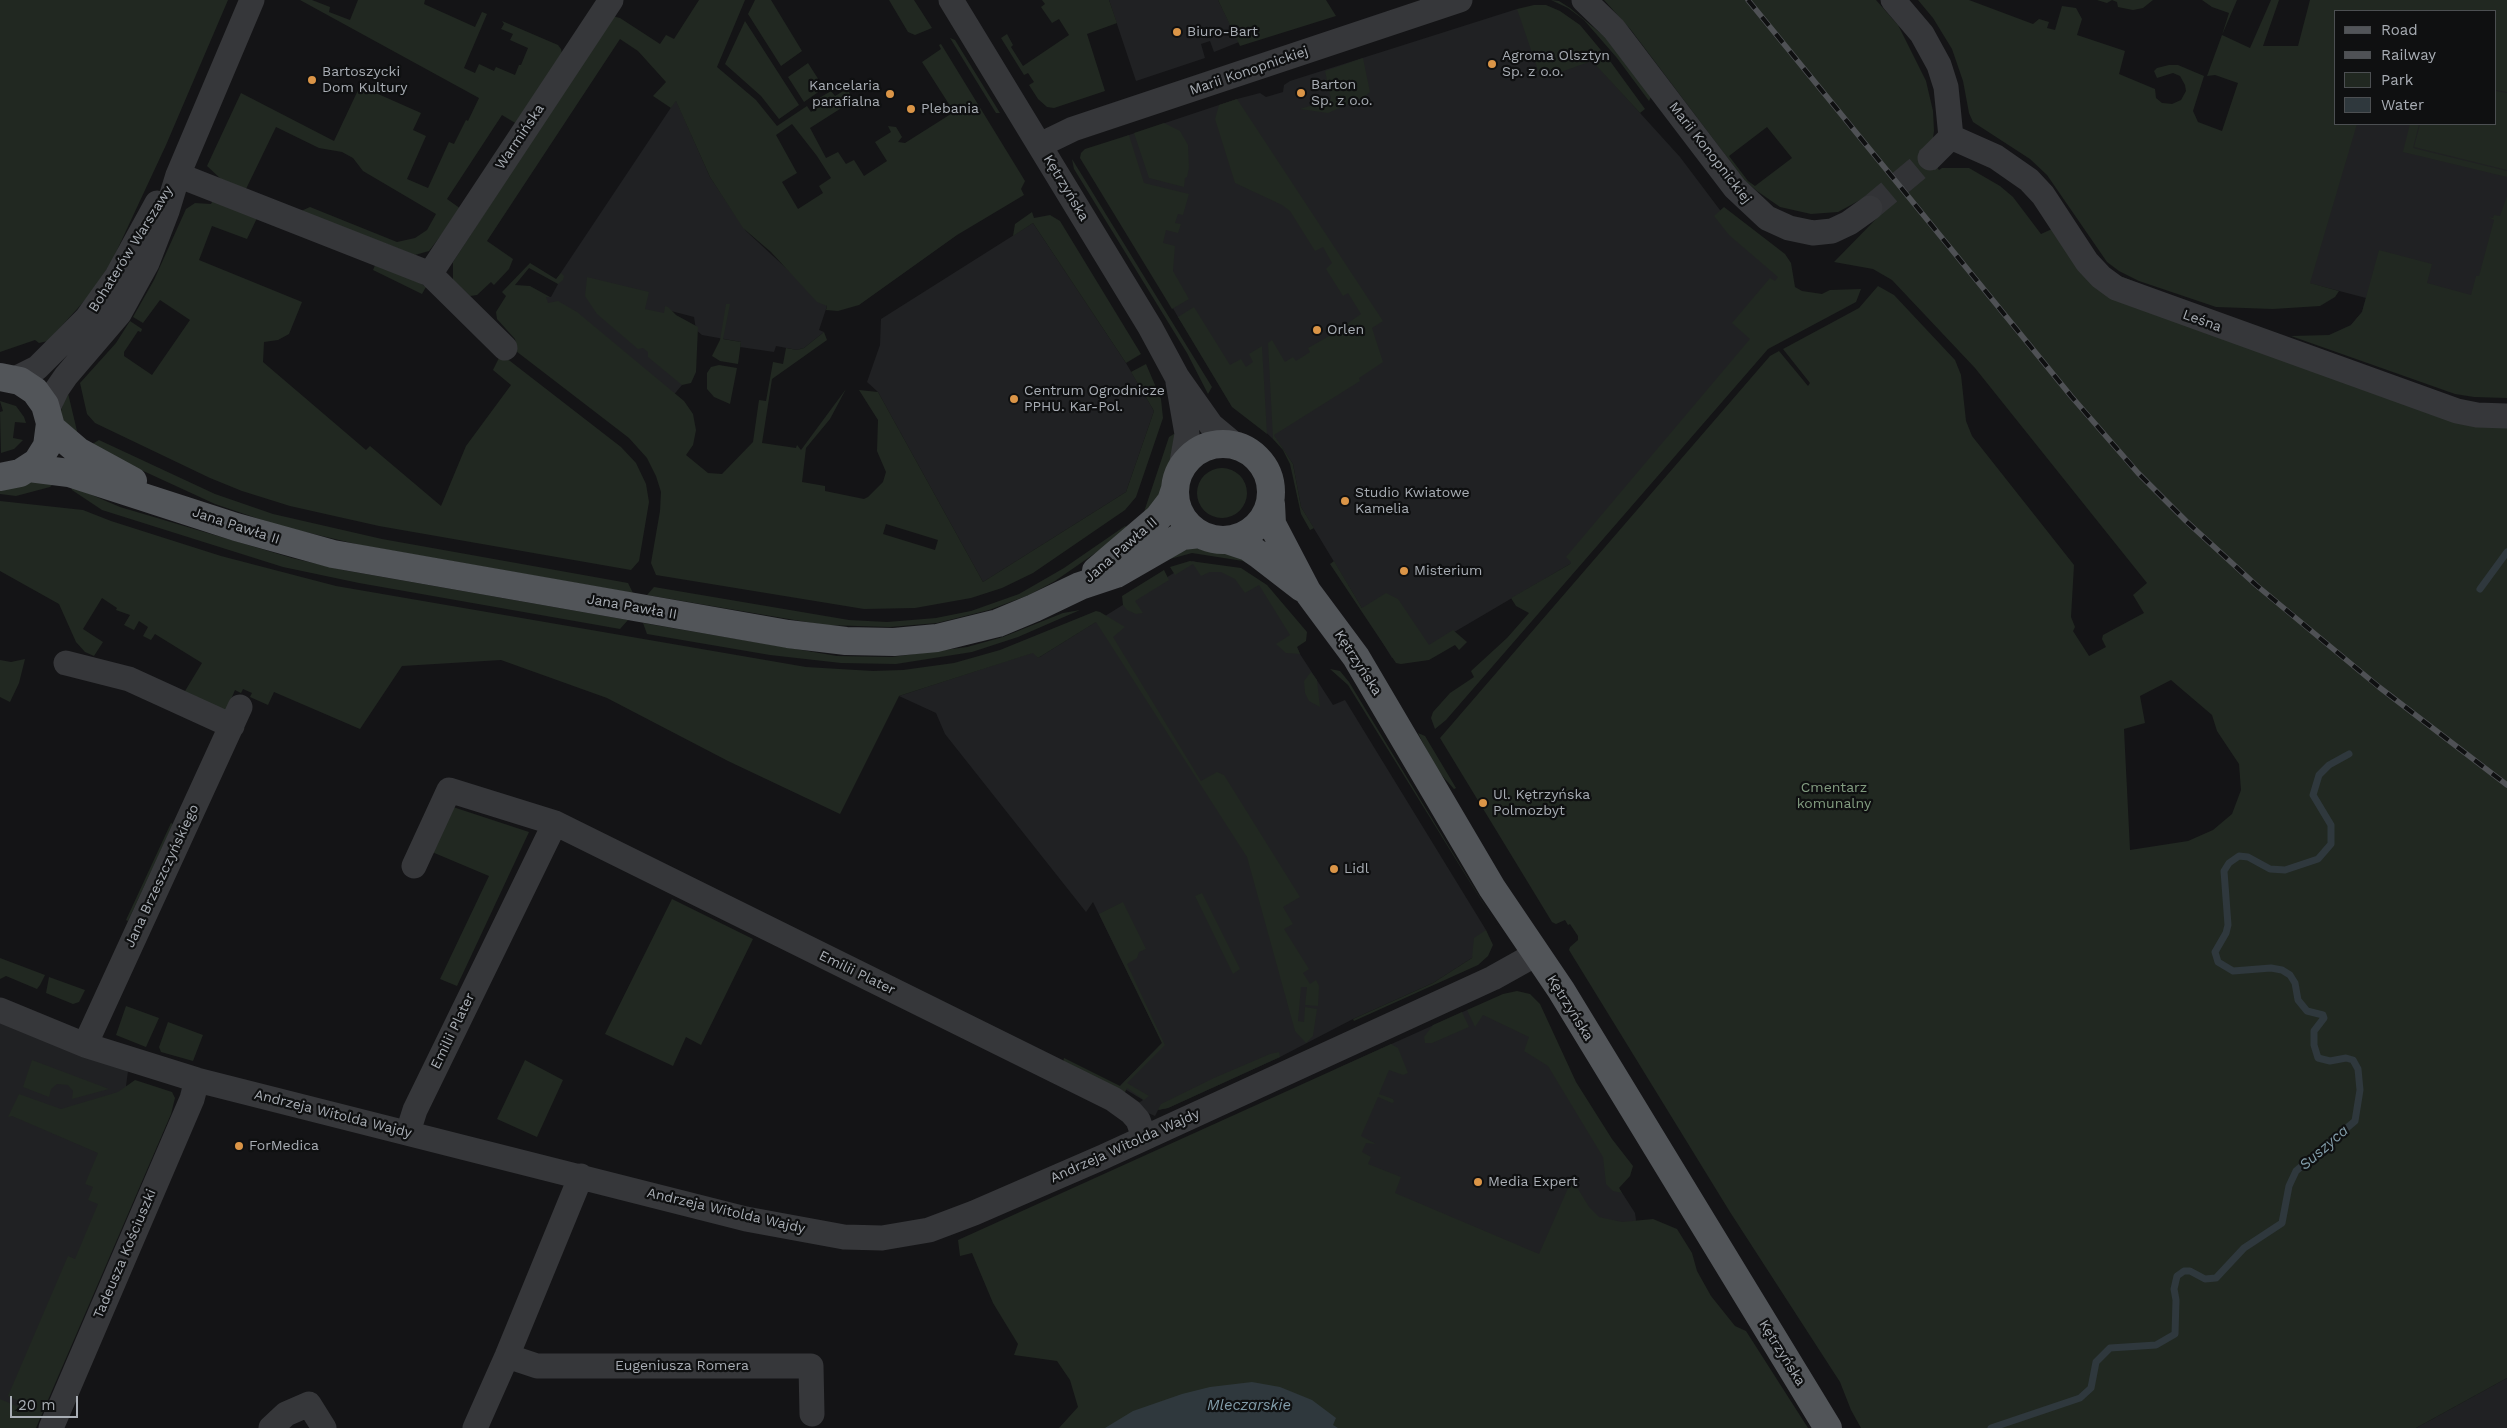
<!DOCTYPE html>
<meta charset="utf-8">
<style>
body{margin:0}
#map{position:relative;width:2507px;height:1428px;overflow:hidden;background:#141416;font-family:"Work Sans",sans-serif}
canvas{display:block}
.legend{position:absolute;left:2334px;top:10px;width:162px;height:115px;box-sizing:border-box;background:#0f1011;border:1px solid #4c4f52;margin:0;padding:6px 9px;list-style:none;font-size:15px;color:#a8adb4}
.legend li{display:flex;align-items:center;gap:10px;height:25px}
.legend b{width:25px;border:1px solid #4c4f52}
.scale{position:absolute;left:10px;top:1396px;width:68px;height:22px;box-sizing:border-box;border:2px solid #a8adb4;border-top:0;padding-left:6px;font-size:15px;line-height:18px;white-space:nowrap;color:#a8adb4;-webkit-text-stroke:4px #0f1011;paint-order:stroke}
</style>
<div id="map">
<canvas width="2507" height="1428"></canvas>
<ul class="legend">
<li><b style="height:6px;background:#525559"></b>Road</li>
<li><b style="height:6px;background:#4f5155"></b>Railway</li>
<li><b style="height:14px;background:#212821"></b>Park</li>
<li><b style="height:14px;background:#2f383d"></b>Water</li>
</ul>
<div class="scale">20 m</div>
</div>
<script>
const g = document.querySelector('canvas').getContext('2d');
g.lineJoin = 'round';
function fillPath(path, color) { g.fillStyle = color; g.fill(path, 'evenodd'); }
const toPath = rows => new Path2D(rows.map(r => 'M' + r).join(''));
function trace(path, color, width, dash) { g.strokeStyle = color; g.lineWidth = width; g.lineCap = dash ? 'butt' : 'round'; g.setLineDash(dash || []); g.stroke(path); }
function drawText(font, color, halo, rows, align = 'center') {
  g.font = font + ' "Work Sans",sans-serif'; g.lineWidth = 4.5; g.setLineDash([]); g.textBaseline = 'middle'; g.strokeStyle = halo; g.fillStyle = color; for (const [text, x, y, turn = 0] of rows) {
    g.save(); g.translate(x, y); g.rotate((+turn || 0) * Math.PI / 180); g.textAlign = isNaN(turn) ? turn : align; if (halo) g.strokeText(text, 0, 0); g.fillText(text, 0, 0); g.restore();
  }
}
fillPath(toPath([
 [1109,0,1218,0,1239,42,1214,52,1210,41,1201,44,1205,58,1136,81],
 [1517,9,1536,11,1592,60,1680,157,1729,222,1786,259,1782,317,1570,564,1422,651,1392,658,1301,507,1293,464,1274,436,1273,439,1242,410,1178,317,1083,153,1129,135,1237,99,1260,93,1266,97,1283,92,1284,85,1290,81],
 [2496,67,2507,70,2507,354,2351,325,2362,312,2366,298,2301,281,2342,124,2496,124],
 [676,100,710,177,746,231,827,306,819,330,824,332,804,348,797,350,776,346,774,352,740,347,741,342,702,335,696,330,694,317,671,311,682,385,649,424,528,323,545,297,551,297,558,284,556,280],
 [1033,223,1126,363,1154,411,1126,492,983,582,878,392,867,382,880,345,881,319],
 [1193,561,1260,583,1302,636,1297,647,1300,654,1333,705,1345,700,1486,930,1472,958,1433,983,1353,1019,1280,1057,1168,1108,1158,1110,1155,1116,1146,1112,1137,1104,1143,1100,1120,1086,1162,1043,1093,902,1086,912,945,734,936,713,899,696,1034,652,1038,658],
 [1507,997,1614,1173,1619,1188,1635,1213,1636,1220,1605,1350,1364,1189,1336,1069,1467,1010],
 [0,1021,128,1071,126,1086,171,1101,30,1428,0,1428],
 [2507,1378,2507,1428,2416,1428]
]), '#202123');
fillPath(toPath([
 [0,0,228,0,166,145,111,263,87,298,48,341,39,343,35,340,0,352],
 [300,0,312,0,330,7,329,12,350,20,358,0,425,0,424,4,475,27,482,12,487,14,464,68,475,73,479,64,494,71,496,67,515,75,519,65,521,65,528,48,510,40,513,34,501,29,504,24,502,21,558,45,561,49,562,54,517,124,502,115,447,199,461,209,429,251,415,255,301,211,310,207,397,242,415,238,427,230,436,214,363,171,353,158,342,152,319,148,276,127,246,189,221,179,207,166,241,93,334,141,360,86,421,113,413,130,426,136,407,179,428,188,449,142,454,144,466,120,468,121,479,98],
 [699,0,745,0,717,67,756,100,777,126,807,106,811,112,815,109,811,103,831,91,835,96,847,89,854,100,810,128,826,158,838,152,846,164,854,160,864,176,887,161,875,142,891,132,888,126,896,127,902,137,898,142,905,143,954,112,922,62,941,49,939,45,941,44,1025,181,1021,189,1024,195,957,235,859,305,838,311,826,310,827,306,817,302,771,252,743,228,710,177,676,101,671,108,653,96,666,82,638,51,620,39,487,241,513,259,509,269,494,285,491,282,477,295,470,296,453,280,453,262,612,16,620,18,660,44,666,35,674,39],
 [792,124,817,156,831,178,819,186,823,193,798,209,782,182,797,173,776,135],
 [755,0,771,0,802,51,781,66,748,14],
 [889,0,914,0,932,28,915,35,908,32],
 [1042,0,1109,0,1117,23,1087,34,1105,91,1054,108,1047,107,1038,99,1029,85,1034,82,1028,73,1024,75,1001,38,1007,34,1013,45,1011,47,1023,66,1069,35,1059,19,1052,23,1041,7,1045,4],
 [1218,0,1326,0,1336,16,1240,46],
 [1551,0,1559,1,1570,8,1604,36,1652,95,1649,101,1617,58,1584,20,1568,8],
 [1604,0,1876,0,1898,25,1926,81,1933,111,1934,131,1930,158,1939,170,1942,168,1969,168,2000,186,2013,197,2041,234,2052,229,2071,257,2507,426,2507,1378,2416,1428,1861,1428,1851,1410,1840,1382,1730,1212,1569,950,1570,947,1578,940,1578,936,1570,924,1568,925,1565,920,1556,924,1552,922,1440,738,1770,356,1779,351,1808,386,1810,383,1783,349,1859,308,1878,286,1894,295,1955,360,1961,375,1966,421,1972,436,2074,565,2071,617,2075,627,2073,631,2089,656,2106,647,2102,639,2103,635,2144,613,2133,595,2147,583,1975,368,1892,280,1873,269,1834,262,1877,218,1862,199,1838,212,1811,214,1780,207,1757,191,1745,181,1631,30],
 [1767,127,1792,158,1755,186,1748,181,1729,156],
 [2171,680,2212,715,2217,731,2239,764,2241,790,2232,814,2213,830,2188,841,2130,850,2124,729,2145,723,2140,696],
 [1918,0,1969,0,2033,24,2039,19,2049,22,2047,28,2055,30,2062,6,2076,8,2082,19,2077,35,2125,51,2119,74,2155,89,2156,98,2162,103,2172,104,2181,100,2186,91,2185,85,2180,76,2173,73,2157,78,2154,71,2157,68,2169,65,2178,65,2204,76,2193,111,2198,122,2222,131,2238,83,2215,75,2207,76,2222,35,2250,48,2271,0,2279,0,2263,46,2298,46,2310,0,2507,0,2507,92,2496,90,2496,11,2336,11,2336,124,2357,124,2310,283,2339,291,2335,297,2320,306,2273,309,2216,307,2139,281,2119,271,2107,262,2047,175,2030,159,1973,122,1969,113,1963,81,1952,49,1933,18],
 [2097,0,2153,0,2143,8,2133,10,2118,7,2117,2,2112,0,2107,3],
 [2202,0,2237,0,2222,35,2229,13,2212,7],
 [1534,5,1546,5,1560,11,1580,25,1610,61,1645,109,1640,113,1592,61,1541,79,1517,9],
 [745,21,799,105,779,119,761,96,725,64],
 [950,38,955,40,1000,113,996,113],
 [1363,58,1370,92,1364,97,1328,113,1300,109,1331,99,1325,71],
 [808,63,824,88,804,102,788,77],
 [2496,91,2507,93,2507,170,2414,147,2420,124,2496,124],
 [1237,99,1383,321,1372,328,1383,362,1359,378,1360,381,1274,435,1293,464,1301,507,1314,528,1310,530,1301,514,1290,464,1283,450,1273,439,1268,343,1272,340,1285,362,1293,357,1296,361,1310,352,1308,348,1331,335,1361,314,1348,293,1343,296,1326,269,1332,263,1323,247,1315,251,1290,211,1282,205,1235,183,1215,119,1219,105],
 [1164,123,1180,131,1188,145,1189,168,1187,177,1185,178,1184,187,1149,178,1134,133],
 [2410,124,2419,124,2413,148,2507,171,2507,177,2403,152],
 [1129,135,1144,183,1189,194,1183,215,1178,214,1175,223,1181,224,1178,233,1166,230,1163,243,1175,246,1173,271,1189,299,1172,309,1080,158,1081,153,1085,149],
 [1072,159,1212,387,1208,394,1187,353,1074,169],
 [2507,196,2507,398,2474,397,2455,394,2291,336,2329,335,2351,325,2362,312,2379,250,2432,264,2427,283,2471,295,2476,276,2479,276,2494,220,2488,217,2493,218,2494,215,2500,216],
 [214,198,258,216,247,239,212,226,199,260,302,302,289,334,278,340,264,342,263,362,366,450,370,446,441,506,466,446,511,385,493,370,501,354,621,447,636,463,646,484,649,502,639,561,631,570,379,526,290,506,242,491,210,478,95,423,87,414,80,383,116,343,130,321,142,329,141,332,138,331,124,352,124,356,152,375,190,320,160,300,143,323,133,317,154,280,186,209,195,203,211,204],
 [1724,207,1785,254,1791,263,1795,287,1802,291,1822,294,1830,290,1861,289,1856,302,1768,349,1446,720,1435,729,1431,718,1433,712,1450,693,1474,677,1471,671,1507,638,1529,613,1516,606,1511,598,1570,564,1571,562,1566,557,1750,339,1732,323,1770,278,1775,281,1778,277,1729,235,1714,216],
 [1032,212,1034,218,1050,215,1060,221,1141,354,1126,363,1033,223,1013,236,1015,224],
 [376,263,420,283,426,287,422,294,373,270],
 [530,263,556,279,561,273,564,276,563,280,558,284,529,268,515,285,530,286,550,297,546,297,548,303,558,301,577,312,684,401,693,414,696,430,693,445,686,455,708,473,722,474,753,442,759,400,766,401,773,362,783,364,786,348,797,350,804,348,824,332,827,340,772,379,762,443,796,448,797,445,801,450,846,389,830,419,806,448,802,482,825,486,825,491,864,499,868,497,883,482,886,472,877,451,878,420,859,390,878,392,983,582,1126,492,1154,411,1131,372,1146,364,1161,399,1163,418,1136,497,1125,510,1033,573,1002,588,971,598,915,608,864,609,656,575,651,563,660,511,661,492,656,476,647,458,629,438,512,348,516,344,515,339,497,319,496,312,506,296,502,292],
 [886,524,938,540,935,550,883,534],
 [587,277,649,292,645,309,664,313,665,306,668,307,676,315,698,327,696,372,691,383,682,385,648,357,648,352,643,348,638,349,597,314,585,296],
 [726,304,730,304,723,339,741,342,738,364,720,361,712,356,720,340],
 [1194,307,1230,365,1241,359,1246,367,1253,362,1249,354,1262,346,1267,434,1232,407,1178,317],
 [719,365,737,368,730,404,714,397,707,389,707,373,711,367],
 [67,389,77,431,77,440,64,425,61,411],
 [0,401,16,406,24,417,26,423,15,422,13,438,23,440,14,449,1,453,0,412,3,411],
 [1177,432,1173,456,1165,473,1158,503,1143,515,1169,437],
 [99,440,215,494,273,514,382,539,628,583,633,593,360,545,280,526,215,504,89,446],
 '1197 493a25 25 0 1 1 50 0a25 25 0 1 1-50 0Z',
 [35,480,57,480,50,487,16,496,0,494,0,489],
 [71,486,120,507,292,558,343,570,628,620,620,629,359,583,283,567,102,510,72,490],
 [0,501,83,510,111,521,221,556,336,586,806,667,873,671,903,670,954,663,1000,650,1096,611,1100,612,1125,627,1113,637,1201,781,1217,772,1224,775,1300,897,1283,907,1293,924,1284,929,1309,969,1303,973,1310,984,1316,980,1319,986,1318,1006,1305,1005,1307,987,1301,987,1298,1021,1304,1022,1305,1007,1317,1009,1313,1036,1306,1043,1295,1031,1247,857,1096,622,1038,658,1033,653,899,696,840,814,728,761,607,698,501,660,402,666,360,729,274,692,268,705,250,697,252,693,243,689,241,693,235,690,226,711,182,696,202,663,155,634,151,640,143,636,148,627,139,621,134,630,124,625,130,615,116,610,117,608,102,598,83,629,103,642,94,656,85,652,76,642,59,604,0,571],
 [1125,526,1130,529,1055,581,1029,595,989,610,937,623,890,627,824,625,647,595,654,587,849,620,887,622,936,618,971,611,1019,594,1064,568],
 [1193,547,1211,552,1239,555,1255,568,1243,561,1192,553,1170,559,1165,557],
 [1190,561,1241,568,1267,585,1307,632,1306,641,1297,647,1300,654,1286,653,1276,644,1290,635,1259,585,1245,593,1235,579,1221,572,1210,572,1201,576,1193,564,1175,575,1170,567],
 [1334,561,1362,608,1386,593,1398,599,1429,645,1453,630,1467,642,1459,650,1455,645,1429,660,1401,664,1396,663,1330,564],
 [1164,570,1169,580,1135,601,1143,613,1136,614,1127,610,1123,605,1122,596],
 [1080,610,1018,637,972,652,896,664,841,663,770,655,647,634,643,623,837,656,892,657,967,647,1003,637,1063,613],
 [25,659,19,683,10,702,0,697,0,660,11,662],
 [1330,669,1340,671,1349,682,1497,926,1348,685],
 [1311,672,1317,680,1320,707,1309,701,1305,693,1304,681],
 [1418,733,1425,736,1456,788,1454,789,1436,769],
 [453,807,529,832,457,986,440,979,489,876,432,852],
 [171,823,173,824,128,921,126,920],
 [1202,893,1240,969,1233,974,1195,896],
 [672,899,753,939,701,1045,686,1037,673,1066,605,1034],
 [1123,902,1146,949,1139,952,1137,958,1127,964,1165,1045,1127,1083,1149,1096,1144,1100,1127,1088,1124,1094,1063,1063,1064,1058,1120,1086,1162,1043,1099,914],
 [1486,930,1493,945,1488,956,1478,965,1354,1021,1353,1019,1433,983,1472,958,1474,938],
 [0,958,45,975,40,985,37,989,6,976,0,979],
 [49,977,85,990,79,1002,73,1004,46,993],
 [1517,991,1530,994,1540,1004,1576,1082,1612,1139,1633,1166,1630,1176,1619,1188,1622,1193,1613,1191,1606,1184,1603,1157,1548,1066,1524,1051,1529,1037,1483,1015,1475,1027,1467,1010,1503,994],
 [126,1006,159,1018,146,1047,116,1035],
 [1462,1012,1469,1027,1432,1043,1425,1043,1424,1037,1433,1025],
 [168,1022,203,1035,193,1061,161,1052,159,1047],
 [1391,1044,1398,1048,1408,1073,1403,1075,1389,1070,1379,1094,1393,1099,1394,1102,1392,1103,1378,1097,1361,1136,1376,1144,1366,1143,1362,1152,1371,1157,1368,1164,1401,1177,1395,1193,1539,1254,1572,1179,1589,1207,1599,1217,1622,1222,1653,1219,1677,1229,1692,1253,1697,1271,1711,1296,1735,1326,1746,1331,1808,1428,1059,1428,1078,1407,1070,1380,1057,1361,1014,1355,1018,1344,993,1303,972,1253,960,1256,958,1240],
 [1279,1052,1280,1057,1168,1108,1158,1110,1161,1104,1214,1078,1270,1054],
 [32,1060,109,1089,72,1099,73,1091,68,1085,57,1084,51,1089,49,1097,23,1087],
 [525,1060,563,1080,537,1137,497,1119],
 [135,1080,172,1092,175,1098,171,1114,36,1428,0,1428,0,1399,19,1407,21,1402,8,1396,68,1256,75,1259,98,1204,88,1200,93,1187,85,1184,98,1153,12,1116,8,1117,19,1094,61,1109,118,1092]
]), '#212821');
fillPath(toPath([
 [1252,1382,1280,1387,1312,1400,1336,1418,1333,1425,1338,1428,1105,1428,1133,1411,1182,1394,1210,1387]
]), '#2f383d');
trace(toPath([
 [2480,589,2507,552],
 [1991,1428,2080,1398,2091,1388,2096,1362,2110,1348,2156,1345,2175,1334,2176,1300,2174,1289,2177,1276,2184,1271,2190,1271,2205,1279,2216,1278,2244,1248,2282,1223,2289,1186,2296,1171,2355,1121,2360,1090,2358,1069,2353,1060,2346,1058,2330,1061,2318,1058,2314,1045,2314,1031,2324,1018,2323,1015,2307,1011,2298,1000,2295,983,2290,975,2282,970,2271,968,2233,971,2218,962,2215,952,2226,933,2228,925,2224,871,2229,863,2239,856,2248,857,2270,869,2285,870,2318,859,2331,844,2331,825,2313,795,2319,775,2329,765,2349,754]
]), '#2f383d', 7);
trace(toPath([
 [1870,208,1930,158]
]), '#323336', 25, [25, 12]);
trace(toPath([
 [951,0,1150,327,1177,377,1211,425,1235,445],
 [1584,0,1614,29,1735,188,1767,218,1789,228,1813,233,1832,231,1849,223,1870,208],
 [1893,0,1922,34,1939,65,1946,87,1951,137],
 [1951,137,1996,157,2029,180,2043,195,2087,262,2101,277,2116,288,2457,411,2477,415,2507,416],
 [1040,145,1073,129,1460,0],
 [1930,158,1951,137],
 [178,175,430,274,611,0],
 [430,274,505,348],
 [15,379,37,368,87,318,117,276,157,203],
 [1178,382,1187,434,1181,468],
 [47,410,57,389,66,376,119,314,147,263,167,211,178,175,252,0],
 [66,663,129,679,232,726],
 [414,866,449,790,555,823,1113,1099,1131,1112,1138,1120,1144,1137],
 [0,1010,85,1045,197,1080,746,1219,844,1237,882,1238,929,1230,974,1213,1103,1157,1493,978,1536,954],
 [85,1045,240,707],
 [408,1132,415,1110,555,823],
 [507,1356,537,1366,811,1366,812,1414],
 [51,1428,192,1099,197,1080],
 [271,1428,286,1414,309,1404,324,1428],
 [475,1428,507,1356,581,1176]
]), '#36373a', 25);
trace(toPath([
 [0,377,20,381,35,391,45,405,50,423,47,446,37,462,20,473,0,477],
 [50,427,78,451,133,481],
 '1175 492a48 48 0 1 1 96 0a48 48 0 1 1-96 0Z',
 [29,468,69,473,236,527,333,554,788,634,846,641,894,642,937,638,998,623,1034,608,1080,586,1116,574,1182,536,1200,534],
 [1271,504,1272,524,1307,591,1356,657,1492,888,1561,990,1828,1428],
 [1227,540,1248,547,1258,554,1302,588],
 [1096,571,1158,518,1171,501,1175,489]
]), '#525559', 28);
const rail = toPath([
 [1748,0,2071,396,2138,473,2186,521,2256,585,2379,687,2507,785]
]);
trace(rail, '#4f5155', 5.5);
trace(rail, '#0f1011', 4, [11]);
for (const [x, y, r, color] of [
 [1177,32,5,"#db9547"],
 [1492,64,5,"#db9547"],
 [312,80,5,"#db9547"],
 [1301,93,5,"#db9547"],
 [890,94,5,"#db9547"],
 [911,109,5,"#db9547"],
 [1317,330,5,"#db9547"],
 [1014,399,5,"#db9547"],
 [1345,501,5,"#db9547"],
 [1404,571,5,"#db9547"],
 [1483,803,5,"#db9547"],
 [1334,869,5,"#db9547"],
 [239,1146,5,"#db9547"],
 [1478,1182,5,"#db9547"]
]) { const dot = new Path2D(); dot.arc(x, y, r, 0, 2 * Math.PI); g.fillStyle = color; g.fill(dot); trace(dot, '#0f1011', 2); }
drawText('14px', '#a8adb4', '#0f1011', [
 ["Biuro-Bart",1187,32],
 ["Agroma Olsztyn",1502,56],
 ["Sp. z o.o.",1502,72],
 ["Bartoszycki",322,72],
 ["Dom Kultury",322,88],
 ["Barton",1311,85],
 ["Sp. z o.o.",1311,101],
 ["Kancelaria",880,86,"right"],
 ["parafialna",880,102,"right"],
 ["Plebania",921,109],
 ["Orlen",1327,330],
 ["Centrum Ogrodnicze",1024,391],
 ["PPHU. Kar-Pol.",1024,407],
 ["Studio Kwiatowe",1355,493],
 ["Kamelia",1355,509],
 ["Misterium",1414,571],
 ["Ul. Kętrzyńska",1493,795],
 ["Polmozbyt",1493,811],
 ["Lidl",1344,869],
 ["ForMedica",249,1146],
 ["Media Expert",1488,1182]
], 'left');
drawText('14px', '#a8adb4', '#0f1011', [
 ["Marii Konopnickiej",1249,71,-19],
 ["Warmińska",520,137,-56],
 ["Marii Konopnickiej",1710,153,52],
 ["Kętrzyńska",1066,188,59],
 ["Bohaterów Warszawy",131,249,-58],
 ["Leśna",2202,321,20],
 ["Jana Pawła II",236,526,18],
 ["Jana Pawła II",1121,550,-41],
 ["Jana Pawła II",632,607,10],
 ["Kętrzyńska",1358,663,57],
 ["Jana Brzeszczyńskiego",162,876,-65],
 ["Emilii Plater",857,973,26],
 ["Kętrzyńska",1570,1008,58],
 ["Emilii Plater",453,1031,-64],
 ["Andrzeja Witolda Wajdy",333,1114,14],
 ["Andrzeja Witolda Wajdy",1125,1146,-24],
 ["Andrzeja Witolda Wajdy",726,1211,13],
 ["Tadeusza Kościuszki",125,1254,-67],
 ["Kętrzyńska",1782,1353,58],
 ["Eugeniusza Romera",682,1366]
]);
drawText('14px', '#839d81', '#0f1011', [
 ["Cmentarz",1834,788],
 ["komunalny",1834,804]
]);
drawText('italic 15px', '#839eab', '#0f1011', [
 ["Suszyca",2324,1148,-41],
 ["Mleczarskie",1249,1406]
]);
</script>
